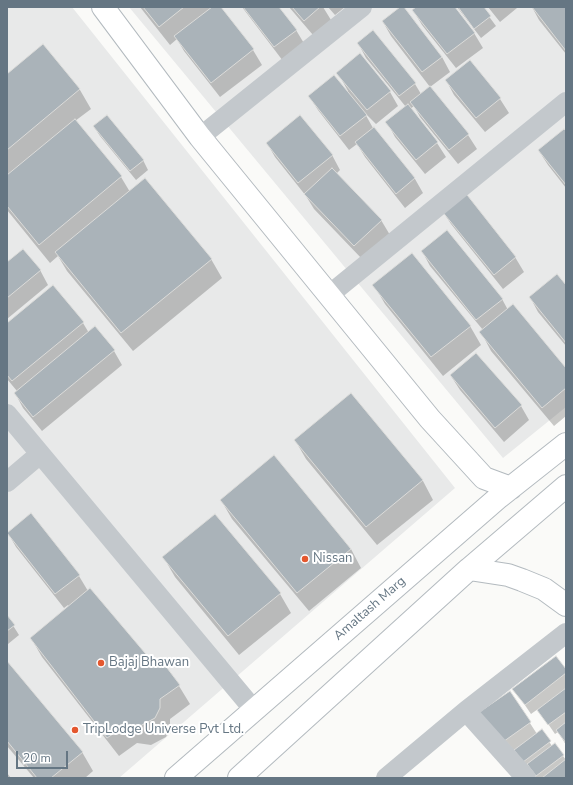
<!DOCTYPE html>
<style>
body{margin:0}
#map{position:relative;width:573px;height:785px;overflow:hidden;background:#fafaf8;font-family:"Nunito Sans",sans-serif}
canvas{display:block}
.frame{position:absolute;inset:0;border:8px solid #657683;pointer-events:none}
.scale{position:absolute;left:16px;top:751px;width:52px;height:18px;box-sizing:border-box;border:2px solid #657683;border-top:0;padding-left:5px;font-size:12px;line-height:14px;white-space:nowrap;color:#657683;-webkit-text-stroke:3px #fff;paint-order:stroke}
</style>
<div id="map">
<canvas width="573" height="785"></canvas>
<div class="frame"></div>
<div class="scale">20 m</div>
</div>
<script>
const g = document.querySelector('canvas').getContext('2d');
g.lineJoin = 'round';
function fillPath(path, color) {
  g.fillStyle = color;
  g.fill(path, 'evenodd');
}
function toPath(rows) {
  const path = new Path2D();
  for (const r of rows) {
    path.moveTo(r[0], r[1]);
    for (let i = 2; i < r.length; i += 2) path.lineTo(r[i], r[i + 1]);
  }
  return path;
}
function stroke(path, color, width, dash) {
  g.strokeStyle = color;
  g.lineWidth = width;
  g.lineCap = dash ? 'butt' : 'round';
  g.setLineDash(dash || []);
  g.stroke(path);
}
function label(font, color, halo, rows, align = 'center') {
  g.font = font + ' "Nunito Sans",sans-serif';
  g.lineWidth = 4;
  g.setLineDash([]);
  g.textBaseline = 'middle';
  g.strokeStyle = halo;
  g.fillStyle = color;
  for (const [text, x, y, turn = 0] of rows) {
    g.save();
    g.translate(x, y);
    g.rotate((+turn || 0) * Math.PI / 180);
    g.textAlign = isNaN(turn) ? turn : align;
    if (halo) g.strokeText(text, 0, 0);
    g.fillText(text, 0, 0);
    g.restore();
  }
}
const built = toPath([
 [7,7,72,7,455,488,119,778,7,778],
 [129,7,566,7,566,407,503,458]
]);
const shadow = toPath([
 [140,7,219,7,253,50,262,65,220,97,184,51,177,39,170,45],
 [242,7,278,7,296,30,305,45,283,61],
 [289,7,323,7,331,20,313,35],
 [328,7,345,7,335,15],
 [402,7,442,57,450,72,430,87,391,36,383,22],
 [418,7,453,7,474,33,483,48,456,68,422,25,413,10],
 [457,7,482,7,496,26,481,38],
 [488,7,516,7,517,8,500,22],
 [532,7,566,7,566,54,539,20],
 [358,43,415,84,421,94,430,87,468,135,477,149,458,164,420,117,414,106,410,109,437,143,446,157,425,174,395,137,387,122,406,107,366,58],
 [43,46,80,90,91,109,75,121,121,177,130,192,211,259,222,278,133,351,67,271,58,256,50,263,7,210,7,75],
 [338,73,390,92,398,106,376,124,364,112,373,128,415,179,423,193,405,208,365,157,357,144,349,150,318,110,309,96,348,91],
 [446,80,500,99,509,113,485,132,454,95],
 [94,127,143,160,148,170,136,180,100,136],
 [566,133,566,188,548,165,539,151],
 [267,143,332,155,340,170,336,174,381,220,390,235,363,260,314,209,306,196,275,157],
 [442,210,515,257,524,272,503,289,451,224],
 [422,251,502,299,508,310,566,369,566,416,554,426,491,351,481,332,483,330,430,266],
 [7,263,40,270,48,285,7,319],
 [374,285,470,326,481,345,443,376,385,304],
 [53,286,83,323,89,333,114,351,122,365,42,431,23,408,15,393,17,391,7,379,7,324],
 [566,287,566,346,538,312,530,297],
 [451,376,521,406,529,420,504,442,460,390],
 [351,395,423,481,433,500,377,545,306,459,295,440],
 [221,500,351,549,361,568,309,611,232,519],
 [31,514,79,576,88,591,156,668,161,662,179,686,190,704,170,719,170,728,166,737,151,745,137,743,119,756,42,657,31,638,69,607,68,605,64,608,16,547,8,533],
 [164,558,280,594,291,613,239,655,175,577],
 [7,616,19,635,8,644,7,642],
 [7,662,82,752,93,771,85,778,34,778,7,746],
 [566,671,566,745,558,732,555,734,538,709,531,714,514,689],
 [510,692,537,734,542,731,552,746,554,744,566,760,566,778,537,778,488,728],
 [7,773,11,778,7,778]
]);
const building = toPath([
 [143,7,184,7,159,27,143,7],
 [212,7,221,7,254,49,211,83,174,36,212,7],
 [243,7,279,7,297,30,274,47,243,7],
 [292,7,320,7,304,21,292,7],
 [400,7,404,7,442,57,422,72,382,21,400,7],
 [416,7,455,7,475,33,447,54,412,10,416,7],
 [458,7,484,7,491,16,474,29,458,7],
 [532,7,566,7,566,51,532,7],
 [373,30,416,83,399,96,357,43,373,30],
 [43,44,80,89,7,150,7,74,43,44],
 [360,53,391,91,367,110,336,73,360,53],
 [470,60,501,98,476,118,445,80,470,60],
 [334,75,367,115,340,136,308,96,334,75],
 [430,86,469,134,449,150,410,102,430,86],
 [408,104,438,142,416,160,385,122,408,104],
 [107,115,144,160,130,171,93,126,107,115],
 [300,115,333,155,298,183,266,143,300,115],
 [75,119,122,176,39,245,7,206,7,175,75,119],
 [374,127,415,178,396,194,355,142,374,127],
 [564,129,566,131,566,185,538,150,564,129],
 [332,168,382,220,354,246,304,194,332,168],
 [145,178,212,259,121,333,55,252,145,178],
 [464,191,516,257,494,275,441,210,464,191],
 [447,230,503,299,476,320,421,251,447,230],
 [23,249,41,270,7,298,7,262,23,249],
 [412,253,471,326,431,357,372,285,412,253],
 [557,274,566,285,566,343,529,297,557,274],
 [53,285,84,322,12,381,7,375,7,323,53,285],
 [513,304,566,368,566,388,542,408,479,332,513,304],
 [95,326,115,350,33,417,14,393,95,326],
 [476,353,522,405,495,428,450,375,476,353],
 [351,393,423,480,366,527,294,440,351,393],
 [274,455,351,549,297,593,220,500,274,455],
 [31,513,80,575,55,594,7,533,31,513],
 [215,514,281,593,228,636,162,557,215,514],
 [90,588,156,666,161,660,180,685,160,699,160,708,155,718,140,726,126,725,107,738,30,638,90,588],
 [7,615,15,625,7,631,7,615],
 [556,656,566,669,566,673,525,705,512,689,556,656],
 [7,661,83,752,51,778,37,778,7,741,7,661],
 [566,688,566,712,548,725,537,710,566,688],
 [510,691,531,722,500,744,478,713,510,691],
 [566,722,566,743,556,730,566,722],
 [542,729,551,741,523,762,514,750,542,729],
 [555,743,564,755,536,776,527,764,555,743],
 [566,759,566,778,542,778,566,759]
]);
const street = toPath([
 [200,137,362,7],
 [329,295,566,102],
 [7,414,254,710],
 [7,482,40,454],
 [466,711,526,778],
 [386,778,466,711,566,633]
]);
const secondary = toPath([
 [103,7,200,137,430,419,484,478,511,488],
 [469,569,508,575,522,580,544,589,566,605],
 [176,778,499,497,566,444],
 [239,778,469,569,566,486]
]);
const markers = [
 [305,559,4,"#e4572e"],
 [101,663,4,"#e4572e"],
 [75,730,4,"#e4572e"]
];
const poiNames = [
 ["Nissan",313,559],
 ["Bajaj Bhawan",109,663],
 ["TripLodge Universe Pvt Ltd.",83,730]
];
const streetNames = [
 ["Amaltash Marg",370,609,-41]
];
fillPath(built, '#e8e9e9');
fillPath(shadow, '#0003');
fillPath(building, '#aab3b9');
stroke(building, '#dcdcda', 1);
stroke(secondary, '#b3babf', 24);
stroke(street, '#c3c8cc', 20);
stroke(secondary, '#fff', 22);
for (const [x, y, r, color] of markers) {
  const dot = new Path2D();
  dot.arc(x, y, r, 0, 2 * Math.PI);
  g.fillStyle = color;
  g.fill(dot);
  stroke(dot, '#fff', 1.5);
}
label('13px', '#657683', '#fff', poiNames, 'left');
label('13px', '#657683', '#fff', streetNames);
</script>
